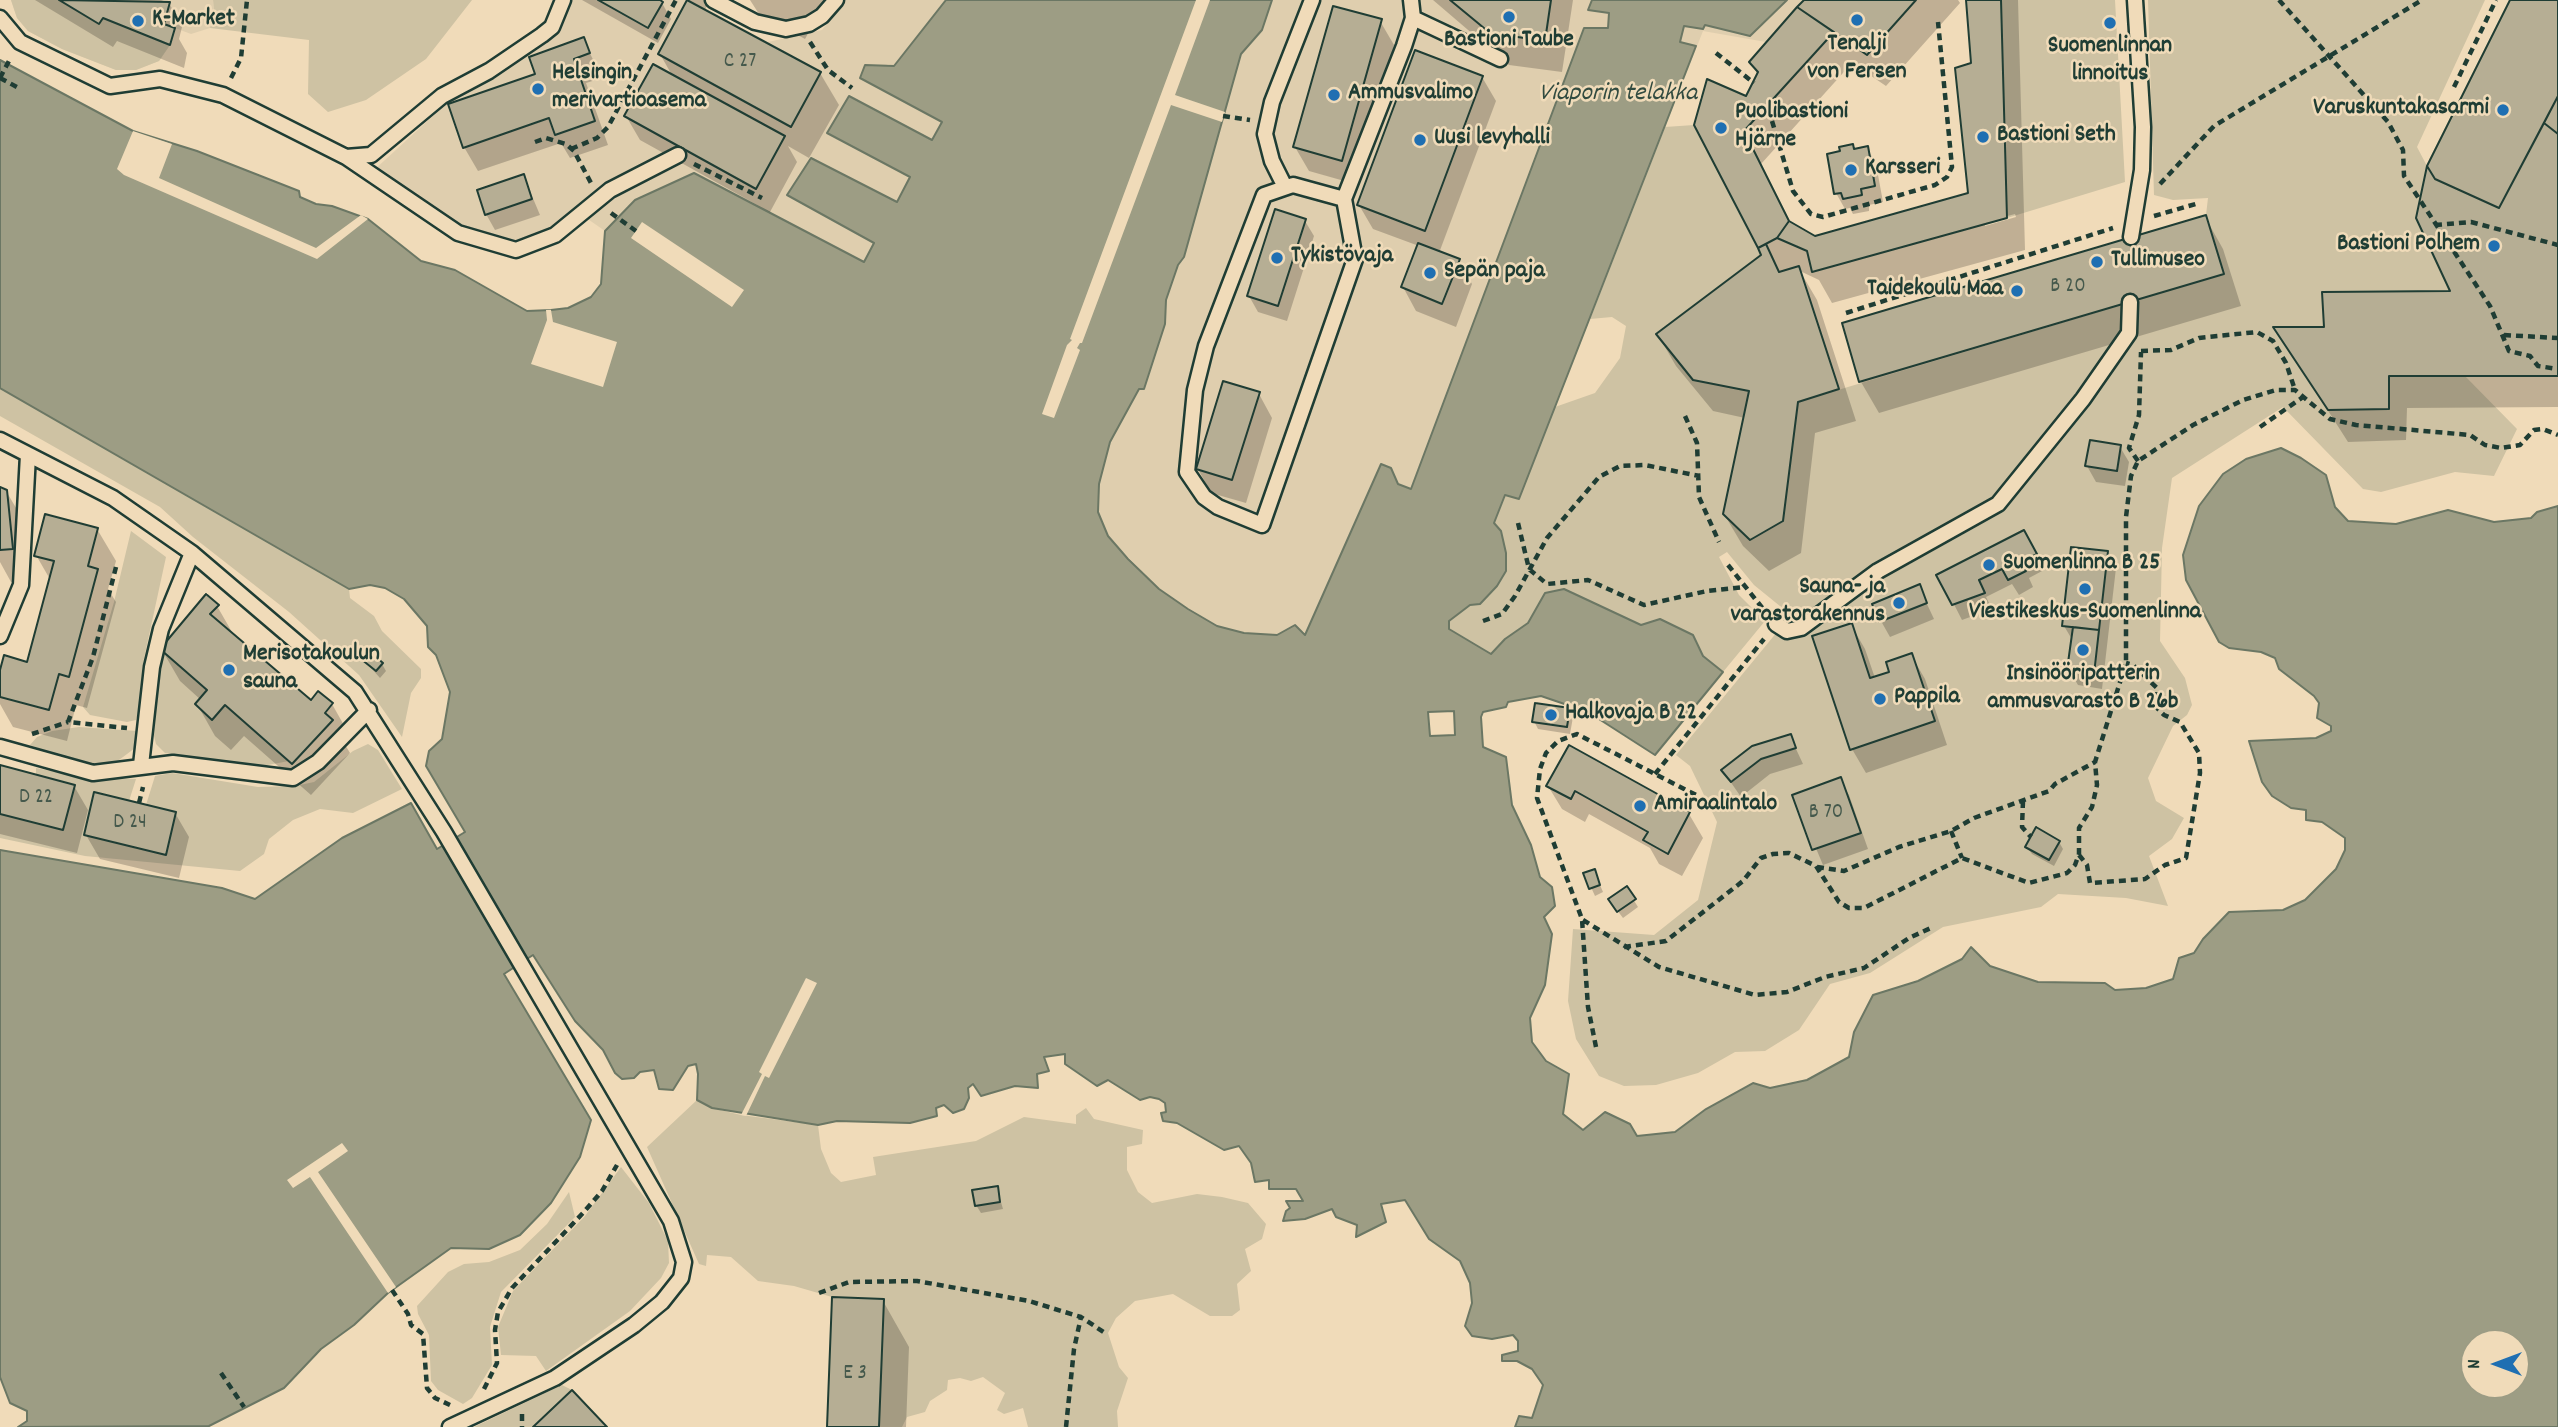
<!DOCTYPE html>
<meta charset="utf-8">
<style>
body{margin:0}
#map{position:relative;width:2558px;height:1427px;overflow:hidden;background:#f0dbb9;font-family:Dekko,sans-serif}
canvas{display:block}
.north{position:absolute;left:2460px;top:1329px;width:70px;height:70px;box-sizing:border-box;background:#f0dbb9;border:2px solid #9c9c84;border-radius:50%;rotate:270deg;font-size:19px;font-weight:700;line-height:28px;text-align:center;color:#1f3d34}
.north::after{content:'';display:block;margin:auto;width:24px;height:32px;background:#1f6fb2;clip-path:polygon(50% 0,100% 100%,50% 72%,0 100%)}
</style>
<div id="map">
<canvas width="2558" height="1427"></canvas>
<div class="north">N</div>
</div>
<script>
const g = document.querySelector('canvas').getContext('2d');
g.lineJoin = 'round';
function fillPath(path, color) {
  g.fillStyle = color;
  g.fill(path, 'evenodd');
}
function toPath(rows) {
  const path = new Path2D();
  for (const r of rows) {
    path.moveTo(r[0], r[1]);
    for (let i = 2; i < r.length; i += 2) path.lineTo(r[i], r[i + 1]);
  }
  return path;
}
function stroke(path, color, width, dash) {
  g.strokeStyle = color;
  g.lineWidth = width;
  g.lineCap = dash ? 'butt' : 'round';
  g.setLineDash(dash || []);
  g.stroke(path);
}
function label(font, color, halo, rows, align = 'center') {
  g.font = font + ' Dekko,sans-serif';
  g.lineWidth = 5;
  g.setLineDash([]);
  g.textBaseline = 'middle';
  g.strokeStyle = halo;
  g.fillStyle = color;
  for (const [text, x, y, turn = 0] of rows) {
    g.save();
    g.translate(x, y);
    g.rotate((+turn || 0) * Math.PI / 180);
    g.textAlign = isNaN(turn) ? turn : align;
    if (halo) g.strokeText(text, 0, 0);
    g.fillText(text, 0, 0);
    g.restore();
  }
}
const built = toPath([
 [11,0,213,0,214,11,210,28,191,34,175,28,170,45,159,61,136,70,116,70,62,49,28,31,17,18],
 [569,0,690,0,768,42,822,30,846,0,946,0,894,66,887,64,942,122,932,141,850,96,827,133,910,178,896,203,812,158,787,194,874,243,864,262,694,173,635,200,605,231,582,215,532,246,458,233,373,171,446,104,535,51,560,28],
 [1272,0,1804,0,1766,42,1703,31,1519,499,1494,523,1398,484,1391,469,1381,464,1308,635,1295,625,1277,635,1244,633,1217,626,1159,589,1108,536,1098,512,1099,484,1110,442,1139,389,1144,389,1165,324,1166,300,1178,265,1184,257,1241,53,1262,30]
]);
const green = toPath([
 [11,0,59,0,99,24,103,18,170,45,159,61,136,70,116,70,62,49,28,31,17,18],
 [213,0,472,0,426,59,366,100,328,112,308,94,309,40,210,28,214,11],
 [2001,0,2115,0,2125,182,2007,218],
 [2148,0,2485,0,2417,147,2427,166,2499,208,2558,96,2558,376,2465,376,2517,429,2494,476,2455,472,2381,492,2363,489,2283,407,2172,478,2162,548,2160,641,2185,678,2192,705,2187,715,2173,726,2148,778,2156,801,2184,818,2172,839,2149,856,2168,906,2126,898,2058,894,2041,907,1943,927,1870,973,1830,984,1799,1030,1765,1051,1735,1052,1698,1073,1656,1085,1624,1086,1599,1076,1576,1039,1568,1001,1573,929,1654,935,1698,900,1717,822,1690,766,1676,755,1791,615,1754,585,1727,552,1719,557,1739,595,1765,621,1723,672,1703,656,1693,635,1641,625,1564,590,1545,594,1528,623,1505,639,1491,654,1449,629,1449,621,1454,617,1506,495,1519,499,1555,407,1595,393,1620,358,1626,326,1612,317,1590,319,1665,127,1694,125,1761,255,1656,334,1693,380,1749,391,1723,514,1750,540,1783,521,1798,402,2224,274,2206,215,2208,198,2173,200,2154,195],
 [0,388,349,589,350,598,374,616,382,631,421,669,421,678,411,693,402,737,359,675,289,612,193,537,160,507,0,416],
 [131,531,166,557,143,663,139,711,136,720,127,722,90,715,83,707,114,602],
 [160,649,207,690,195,704,212,719,225,705,289,761,252,768,165,753,156,744,151,724],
 [79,727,137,731,135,748,115,763,103,766,83,764,30,745,37,737,52,731],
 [368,744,378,750,402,789,353,813,320,809,293,820,269,839,264,854,240,871,85,856,0,838,0,814,63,830,75,785,36,775,36,768,81,777,136,779,129,801,94,792,84,835,165,855,146,805,155,776,172,773,258,787,295,786,314,782,353,751],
 [697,1100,712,1108,741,1115,818,1125,821,1149,831,1173,841,1182,876,1175,873,1157,976,1141,1024,1117,1076,1124,1076,1115,1086,1108,1094,1119,1143,1130,1142,1144,1127,1147,1127,1170,1138,1192,1152,1203,1197,1194,1222,1197,1248,1203,1266,1224,1262,1239,1245,1249,1251,1271,1237,1284,1240,1310,1232,1316,1210,1316,1173,1294,1135,1301,1116,1318,1108,1333,1119,1367,1128,1378,1117,1411,1118,1427,1028,1427,1023,1408,1004,1414,997,1410,1005,1393,983,1377,971,1381,960,1378,948,1380,947,1390,930,1401,925,1412,907,1417,902,1427,879,1427,832,1297,794,1286,758,1281,731,1257,707,1255,706,1266,699,1264,647,1147],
 [621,1167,649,1203,668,1241,669,1263,661,1278,630,1311,546,1371,536,1356,501,1355,498,1327,513,1291,585,1216],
 [569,1192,575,1217,501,1292,490,1327,492,1365,472,1398,463,1404,438,1390,431,1381,429,1335,418,1314,417,1306,448,1272,464,1264,489,1262,520,1250,547,1224],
 [562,1385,572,1390,533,1427,474,1427]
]);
const water = toPath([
 [946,0,1272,0,1262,30,1241,54,1184,257,1178,265,1166,300,1165,324,1144,389,1139,389,1110,442,1099,484,1098,512,1108,536,1128,559,1159,589,1188,609,1217,626,1244,633,1277,635,1295,625,1305,635,1381,464,1391,468,1398,484,1411,489,1584,28,1608,28,1609,13,1588,10,1592,0,1787,0,1750,36,1705,25,1703,29,1684,26,1680,42,1696,46,1519,499,1505,495,1494,523,1501,531,1506,553,1506,571,1497,586,1480,604,1470,605,1449,621,1449,629,1491,654,1505,639,1528,623,1545,593,1564,589,1641,625,1660,619,1693,635,1703,656,1723,672,1655,755,1588,712,1541,696,1508,702,1506,707,1483,712,1481,717,1483,747,1506,757,1512,805,1531,845,1540,877,1552,887,1555,906,1544,917,1552,934,1545,985,1530,1018,1532,1042,1546,1061,1569,1074,1563,1114,1583,1130,1605,1112,1630,1124,1637,1136,1675,1132,1706,1109,1753,1083,1770,1088,1807,1080,1849,1057,1854,1032,1873,995,1918,981,1962,959,1971,947,1990,966,2038,982,2105,983,2115,990,2146,988,2173,979,2179,958,2194,953,2203,939,2229,912,2283,910,2305,900,2336,869,2345,850,2345,838,2322,822,2306,820,2306,810,2291,808,2272,796,2262,782,2249,741,2316,738,2331,731,2331,726,2317,718,2319,703,2314,696,2279,669,2275,658,2261,652,2229,648,2219,642,2186,580,2183,555,2199,506,2223,474,2246,459,2281,448,2301,458,2326,475,2335,507,2348,521,2396,524,2448,510,2494,522,2531,518,2537,512,2558,506,2558,1427,1515,1427,1519,1416,1532,1418,1543,1385,1532,1369,1517,1361,1502,1361,1502,1355,1518,1351,1518,1341,1513,1335,1492,1339,1472,1336,1465,1326,1472,1303,1470,1283,1460,1261,1429,1239,1405,1200,1381,1204,1386,1222,1356,1237,1357,1225,1336,1217,1332,1209,1305,1219,1283,1221,1286,1211,1290,1208,1286,1201,1303,1201,1296,1189,1269,1189,1269,1180,1255,1182,1251,1163,1239,1146,1224,1150,1177,1123,1163,1121,1161,1113,1166,1112,1165,1103,1159,1099,1150,1097,1140,1100,1108,1080,1097,1086,1065,1064,1065,1054,1044,1057,1049,1071,1037,1074,1038,1088,1015,1086,981,1096,973,1084,968,1088,969,1098,964,1109,953,1113,944,1105,936,1108,937,1116,910,1123,837,1121,818,1125,712,1108,697,1100,698,1074,696,1064,688,1066,673,1090,659,1089,654,1070,640,1072,634,1078,622,1079,615,1073,603,1050,575,1021,533,955,504,974,591,1120,580,1157,551,1203,520,1235,489,1249,451,1248,388,1293,354,1325,321,1349,284,1388,209,1426,18,1427,27,1421,27,1411,10,1403,0,1377,0,850,222,888,255,899,342,838,411,803,437,849,465,832,426,766,429,751,442,739,450,692,436,655,428,647,427,626,404,599,385,588,370,585,349,589,0,388,0,60,133,131,197,151,299,191,300,197,316,204,332,206,368,219,421,261,455,270,527,311,551,310,568,308,591,297,601,284,605,231,635,200,694,173,864,262,874,243,787,195,811,158,897,202,910,177,827,133,849,96,932,140,942,122,860,78,865,65,894,66,946,0],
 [1454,711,1455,735,1430,736,1428,712,1454,711],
 [2474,1343,2516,1343,2516,1385,2474,1385,2474,1343]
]);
const pier = toPath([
 [1196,0,1210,0,1175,95,1225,112,1222,122,1171,105,1082,343,1080,343,1077,348,1080,350,1054,418,1042,414,1067,345,1072,340,1070,339],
 [133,131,172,144,159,178,316,248,361,215,368,219,317,259,124,175,117,169],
 [642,222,744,290,732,307,631,238],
 [546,310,551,310,553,322,617,342,603,387,531,364,547,320],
 [806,978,817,983,769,1078,765,1076,746,1116,741,1115,762,1074,759,1072],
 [342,1143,348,1151,318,1172,396,1287,388,1293,310,1177,293,1188,287,1180]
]);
const shadow = toPath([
 [35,0,161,0,169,3,182,27,179,39,187,53,184,68,117,41,113,47],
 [582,0,656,0,662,3,671,19,658,43],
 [689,0,710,0,705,10,820,73,839,105,809,158,788,146,797,162,770,212,640,140,626,116,673,77,660,54],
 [750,0,827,0,805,39,759,14],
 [1433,0,1573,0,1562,72,1509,65],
 [1807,0,1958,0,1960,3,1886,86,1852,63,1761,164,1791,224,1814,238,1970,194,1973,65,1967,0,2018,0,2025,250,1832,303,1819,280,1800,271,1817,300,1856,421,1815,433,1801,553,1769,571,1743,546,1724,514,1745,418,1713,411,1676,366,1658,335,1763,256,1696,125,1747,98,1758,75,1751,62],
 [2015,214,2016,217,1985,226,1985,222],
 [2512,0,2558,0,2558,407,2407,408,2406,440,2348,442,2276,329,2326,329,2453,293],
 [1380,21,1394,45,1355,184,1309,171,1295,147],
 [583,39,602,78,586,83,608,145,570,158,561,143,478,171,464,147,537,76],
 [1482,77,1496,101,1439,253,1458,260,1472,284,1456,327,1416,311,1403,287,1419,246,1373,229,1359,205],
 [1852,146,1855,150,1867,148,1876,164,1883,202,1869,205,1869,211,1853,214,1850,208,1845,209,1836,193],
 [524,177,540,215,495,230,486,214],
 [2205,217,2223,249,2241,306,1879,413,1861,382,1844,324],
 [1305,221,1314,236,1287,321,1258,312,1249,296],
 [1259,394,1272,418,1246,503,1211,493,1198,469],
 [2120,447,2129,462,2125,486,2096,482,2087,466],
 [0,489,6,491,25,523,30,581,11,582,0,562],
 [97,529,116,561,108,589,116,602,87,708,76,705,67,741,13,727,0,704,0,677,28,664,51,581,36,555],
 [2031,546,2044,570,2029,578,2033,587,2019,595,2012,584,1986,597,1992,609,1962,620,1939,575],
 [2107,552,2116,568,2102,689,2078,685,2069,670,2073,641,2064,626],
 [1919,587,1934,619,1890,637,1881,621],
 [217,606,236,639,311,703,332,704,350,736,344,743,350,753,311,795,244,736,231,750,215,736,197,704,201,700,180,681,162,650],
 [1851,625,1865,649,1875,678,1891,673,1911,655,1925,679,1947,745,1866,773,1852,749],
 [364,660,382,664,386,671,380,678],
 [1569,710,1573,717,1570,734,1538,729,1534,721],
 [1790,736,1803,764,1770,774,1741,797,1723,771],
 [0,767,74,786,88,810,77,853,0,834],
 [1840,780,1849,795,1868,849,1823,865,1794,796],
 [1548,786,1689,814,1703,838,1682,876,1659,864,1650,848,1589,814,1585,822,1562,809],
 [175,813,189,837,179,878,100,859,86,835],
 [2059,842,2063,849,2054,866,2032,854,2027,847],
 [1594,871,1603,892,1595,896,1585,874],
 [1626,888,1638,907,1623,918,1614,906],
 [997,1188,1003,1209,981,1213,976,1205],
 [883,1301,909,1347,906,1427,829,1427]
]);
const building = toPath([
 [59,0,170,2,164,24,175,28,170,45,103,18,99,24,59,0],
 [598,0,660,0,663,2,648,28,598,0],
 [687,0,821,72,791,127,658,54,687,0],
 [1450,0,1551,0,1545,41,1490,33,1450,0],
 [1804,0,1916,0,1867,55,1797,7,1804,0],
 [1966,0,2001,0,2007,218,1812,272,1807,251,1777,238,1789,221,1815,236,1968,193,1955,68,1971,63,1966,0],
 [2510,0,2558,0,2558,96,2499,208,2435,179,2427,166,2510,0],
 [1333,6,1382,19,1342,161,1293,147,1333,6],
 [1797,7,1834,32,1744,131,1789,221,1777,238,1758,248,1694,125,1707,79,1746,96,1758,72,1749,62,1797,7],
 [584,37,590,53,574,59,595,121,555,135,549,118,463,148,448,104,535,74,529,57,584,37],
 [1415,50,1483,76,1425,231,1357,205,1415,50],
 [653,64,785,136,756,189,624,116,653,64],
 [2558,96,2558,134,2544,123,2558,96],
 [2544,123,2558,134,2558,376,2389,376,2389,409,2328,410,2273,327,2324,327,2322,292,2450,291,2416,218,2427,166,2435,179,2499,208,2544,123],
 [1853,144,1854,149,1868,146,1875,186,1861,189,1862,195,1843,199,1841,193,1834,194,1827,154,1840,151,1839,147,1853,144],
 [524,174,532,199,485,215,477,190,524,174],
 [1275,209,1306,219,1278,306,1247,296,1275,209],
 [2206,215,2224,274,1859,382,1842,323,2206,215],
 [1418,243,1460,259,1442,304,1401,287,1418,243],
 [1766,244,1779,272,1799,266,1839,389,1798,402,1783,521,1750,540,1723,514,1749,391,1693,380,1656,334,1761,255,1758,248,1766,244],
 [1223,381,1260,392,1232,480,1196,469,1223,381],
 [2090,440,2121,445,2117,471,2085,466,2090,440],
 [0,487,7,490,13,549,0,550,0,487],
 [45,514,98,528,88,566,98,569,69,677,59,674,49,710,0,697,0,670,4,655,27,662,54,561,34,556,45,514],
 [2024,530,2037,554,2021,562,2026,571,2008,580,2002,569,1979,580,1985,593,1952,605,1936,575,2024,530],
 [2071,547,2108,551,2099,630,2062,626,2071,547],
 [1920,584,1927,603,1879,622,1872,604,1920,584],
 [206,594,219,605,210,614,311,700,318,691,333,703,325,713,333,720,292,764,225,705,212,720,195,704,207,690,160,649,206,594],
 [1852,623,1870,678,1889,672,1886,662,1912,653,1935,721,1850,750,1812,636,1852,623],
 [2073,627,2099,630,2094,674,2067,670,2073,627],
 [369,651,383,663,376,671,361,659,369,651],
 [1535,703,1570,708,1567,727,1532,722,1535,703],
 [1791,734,1796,748,1761,759,1731,782,1721,770,1752,746,1791,734],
 [1569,745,1690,812,1668,854,1643,840,1648,832,1575,791,1571,799,1546,786,1569,745],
 [0,765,75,785,63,830,0,814,0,765],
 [1841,777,1861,833,1812,850,1792,795,1841,777],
 [94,792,176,812,166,855,84,835,94,792],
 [2036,827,2060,841,2049,860,2025,847,2036,827],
 [1595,869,1600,885,1589,889,1583,873,1595,869],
 [1627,886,1636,899,1617,912,1608,899,1627,886],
 [998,1186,1000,1202,975,1206,972,1190,998,1186],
 [832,1297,884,1299,879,1427,827,1427,832,1297],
 [572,1390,607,1427,533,1427,572,1390]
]);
const path = toPath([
 [2279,0,2388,122,2403,150,2404,176,2490,306,2509,351,2530,356,2538,366,2558,369],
 [810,42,828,70,852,88],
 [1716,53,1754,83],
 [0,78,11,57],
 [0,78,17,87],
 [231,78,241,58,247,0],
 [2454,87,2496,0],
 [1774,99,1783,110],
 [1223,116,1250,120],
 [1772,121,1793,191,1811,214,1823,217,1935,185,1947,177,1952,167,1938,22],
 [535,142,546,138,566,144,574,151,591,183],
 [571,149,597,138,608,127,676,0],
 [694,164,762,198],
 [2160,184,2214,126,2422,0],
 [611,213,636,231],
 [2154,216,2199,203],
 [2435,225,2471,222,2558,245],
 [1846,313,2113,228],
 [2504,335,2558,338],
 [2141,351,2171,350,2199,338,2257,332,2273,341,2286,363,2295,390],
 [1685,416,1697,443,1699,497,1719,542],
 [2260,427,2303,397],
 [2138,461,2129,448,2139,415,2141,352],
 [1518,523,1529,569,1547,584,1588,580,1644,605,1707,591,1744,587],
 [1728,565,1764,610],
 [116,567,93,657,68,722,127,728],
 [1483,621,1502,614,1515,596,1547,538,1599,477,1620,466,1645,465,1699,476],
 [32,734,68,722],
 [1655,774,1764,639],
 [2023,801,2022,827,2031,837],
 [139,803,143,787],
 [1951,831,1962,858],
 [2079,855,2087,865,2090,883,2145,879,2165,865,2186,858,2200,773,2199,753,2180,722,2164,715,2156,707,2157,688,2133,665,2126,663],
 [1817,867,1844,871,1899,847,1951,831,1974,818,2049,791,2055,784,2095,762],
 [1583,920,1659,967,1755,995,1787,992,1825,977,1864,968,1909,938,1931,928],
 [1624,947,1666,941,1743,881,1761,858,1773,854,1789,853,1816,866,1839,902,1849,908,1864,908,1962,858,2029,883,2067,873,2075,865,2079,854,2079,828,2092,807,2097,785,2095,762,2126,663,2126,517,2131,476,2138,461,2193,425,2243,400,2276,390,2295,390,2330,419,2356,425,2470,435,2485,445,2501,448,2520,445,2534,430,2543,429,2558,435],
 [1596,1047,1588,1007,1582,919,1537,798,1540,769,1546,753,1558,741,1577,734,1696,795],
 [392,1290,408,1314,411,1325,423,1334,427,1388,435,1398,450,1405],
 [819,1293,849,1282,917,1281,1029,1301,1081,1317,1105,1333],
 [221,1373,244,1407],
 [484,1389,497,1363,495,1330,498,1312,512,1288,583,1213,602,1191,617,1165],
 [522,1414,522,1427],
 [1066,1427,1074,1349,1081,1317]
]);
const service = toPath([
 [713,0,755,22,786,29,809,24,822,16,836,0],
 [0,18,20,42,110,86,160,79,223,95,346,157,371,155,442,96,489,71,542,35,552,27,563,0],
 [1413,18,1500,59],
 [346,157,458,233,516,250,555,235,610,190,678,155],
 [1284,185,1272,161,1265,134,1272,102,1312,0],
 [1344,199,1293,185,1264,195,1206,346,1195,390,1187,472,1204,497,1218,507,1262,525,1355,259,1344,199,1404,46,1413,18,1411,0],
 [2131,237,2142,170,2143,127,2135,0],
 [0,440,113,498,192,553,355,692,444,832,671,1221,684,1262,681,1278,662,1302,634,1325,555,1378,450,1427],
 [1776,624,1787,631,1801,628,1878,571,1998,504,2083,399,2129,333,2130,302],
 [0,636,21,585,28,455],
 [0,747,93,773,173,763,293,778,318,762,369,710],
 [141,765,152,667,161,629,192,553]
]);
const markers = [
 [1509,17,7,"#1f6fb2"],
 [1857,20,7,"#1f6fb2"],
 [138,21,7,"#1f6fb2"],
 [2110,23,7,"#1f6fb2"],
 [538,89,7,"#1f6fb2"],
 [1334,95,7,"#1f6fb2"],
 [2503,110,7,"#1f6fb2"],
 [1721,128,7,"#1f6fb2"],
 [1983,137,7,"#1f6fb2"],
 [1420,140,7,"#1f6fb2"],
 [1851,170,7,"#1f6fb2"],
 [2494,246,7,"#1f6fb2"],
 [1277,258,7,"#1f6fb2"],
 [2097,262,7,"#1f6fb2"],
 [1430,273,7,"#1f6fb2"],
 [2017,291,7,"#1f6fb2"],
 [1989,565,7,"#1f6fb2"],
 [2085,589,7,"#1f6fb2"],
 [1899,603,7,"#1f6fb2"],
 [2083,650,7,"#1f6fb2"],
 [229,670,7,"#1f6fb2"],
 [1880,699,7,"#1f6fb2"],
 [1551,715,7,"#1f6fb2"],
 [1640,806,7,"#1f6fb2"]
];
const numberNames = [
 ["C 27",740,63],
 ["B 20",2068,288],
 ["D 22",36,799],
 ["B 70",1826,814],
 ["D 24",130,824],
 ["E 3",855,1375]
];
const poiNames = [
 ["K-Market",152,21],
 ["Bastioni Taube",1509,42,"center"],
 ["Tenalji",1857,46,"center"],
 ["von Fersen",1857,74,"center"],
 ["Suomenlinnan",2110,48,"center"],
 ["linnoitus",2110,76,"center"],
 ["Helsingin",552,75],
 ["merivartioasema",552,103],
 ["Ammusvalimo",1348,95],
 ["Varuskuntakasarmi",2489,110,"right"],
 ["Puolibastioni",1735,114],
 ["Hjärne",1735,142],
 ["Bastioni Seth",1997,137],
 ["Uusi levyhalli",1434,140],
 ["Karsseri",1865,170],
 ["Bastioni Polhem",2480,246,"right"],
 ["Tykistövaja",1291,258],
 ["Tullimuseo",2111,262],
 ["Sepän paja",1444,273],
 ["Taidekoulu Maa",2003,291,"right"],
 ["Suomenlinna B 25",2003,565],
 ["Sauna- ja",1885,589,"right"],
 ["varastorakennus",1885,617,"right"],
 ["Viestikeskus-Suomenlinna",2085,614,"center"],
 ["Merisotakoulun",243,656],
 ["sauna",243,684],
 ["Insinööripatterin",2083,676,"center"],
 ["ammusvarasto B 26b",2083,704,"center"],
 ["Pappila",1894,699],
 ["Halkovaja B 22",1565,715],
 ["Amiraalintalo",1654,806]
];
const waterNames = [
 ["Viaporin telakka",1618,95]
];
fillPath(built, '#dfceae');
fillPath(green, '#cec2a3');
fillPath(water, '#9d9d84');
stroke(water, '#6b7764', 2);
fillPath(pier, '#f0dbb9');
fillPath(shadow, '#0003');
fillPath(building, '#b6ae94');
stroke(building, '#1f3d34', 2);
stroke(service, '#1f3d34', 19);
stroke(path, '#1f3d34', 4.5, [7, 5]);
stroke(service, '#f0dbb9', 14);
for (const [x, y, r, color] of markers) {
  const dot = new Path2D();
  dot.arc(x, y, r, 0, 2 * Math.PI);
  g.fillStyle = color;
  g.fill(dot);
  stroke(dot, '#f0dbb9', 2.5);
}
label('21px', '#45594c', null, numberNames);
label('bold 24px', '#1f3d34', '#f0dbb9', poiNames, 'left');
label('italic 26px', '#324b40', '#f0dbb9', waterNames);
</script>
